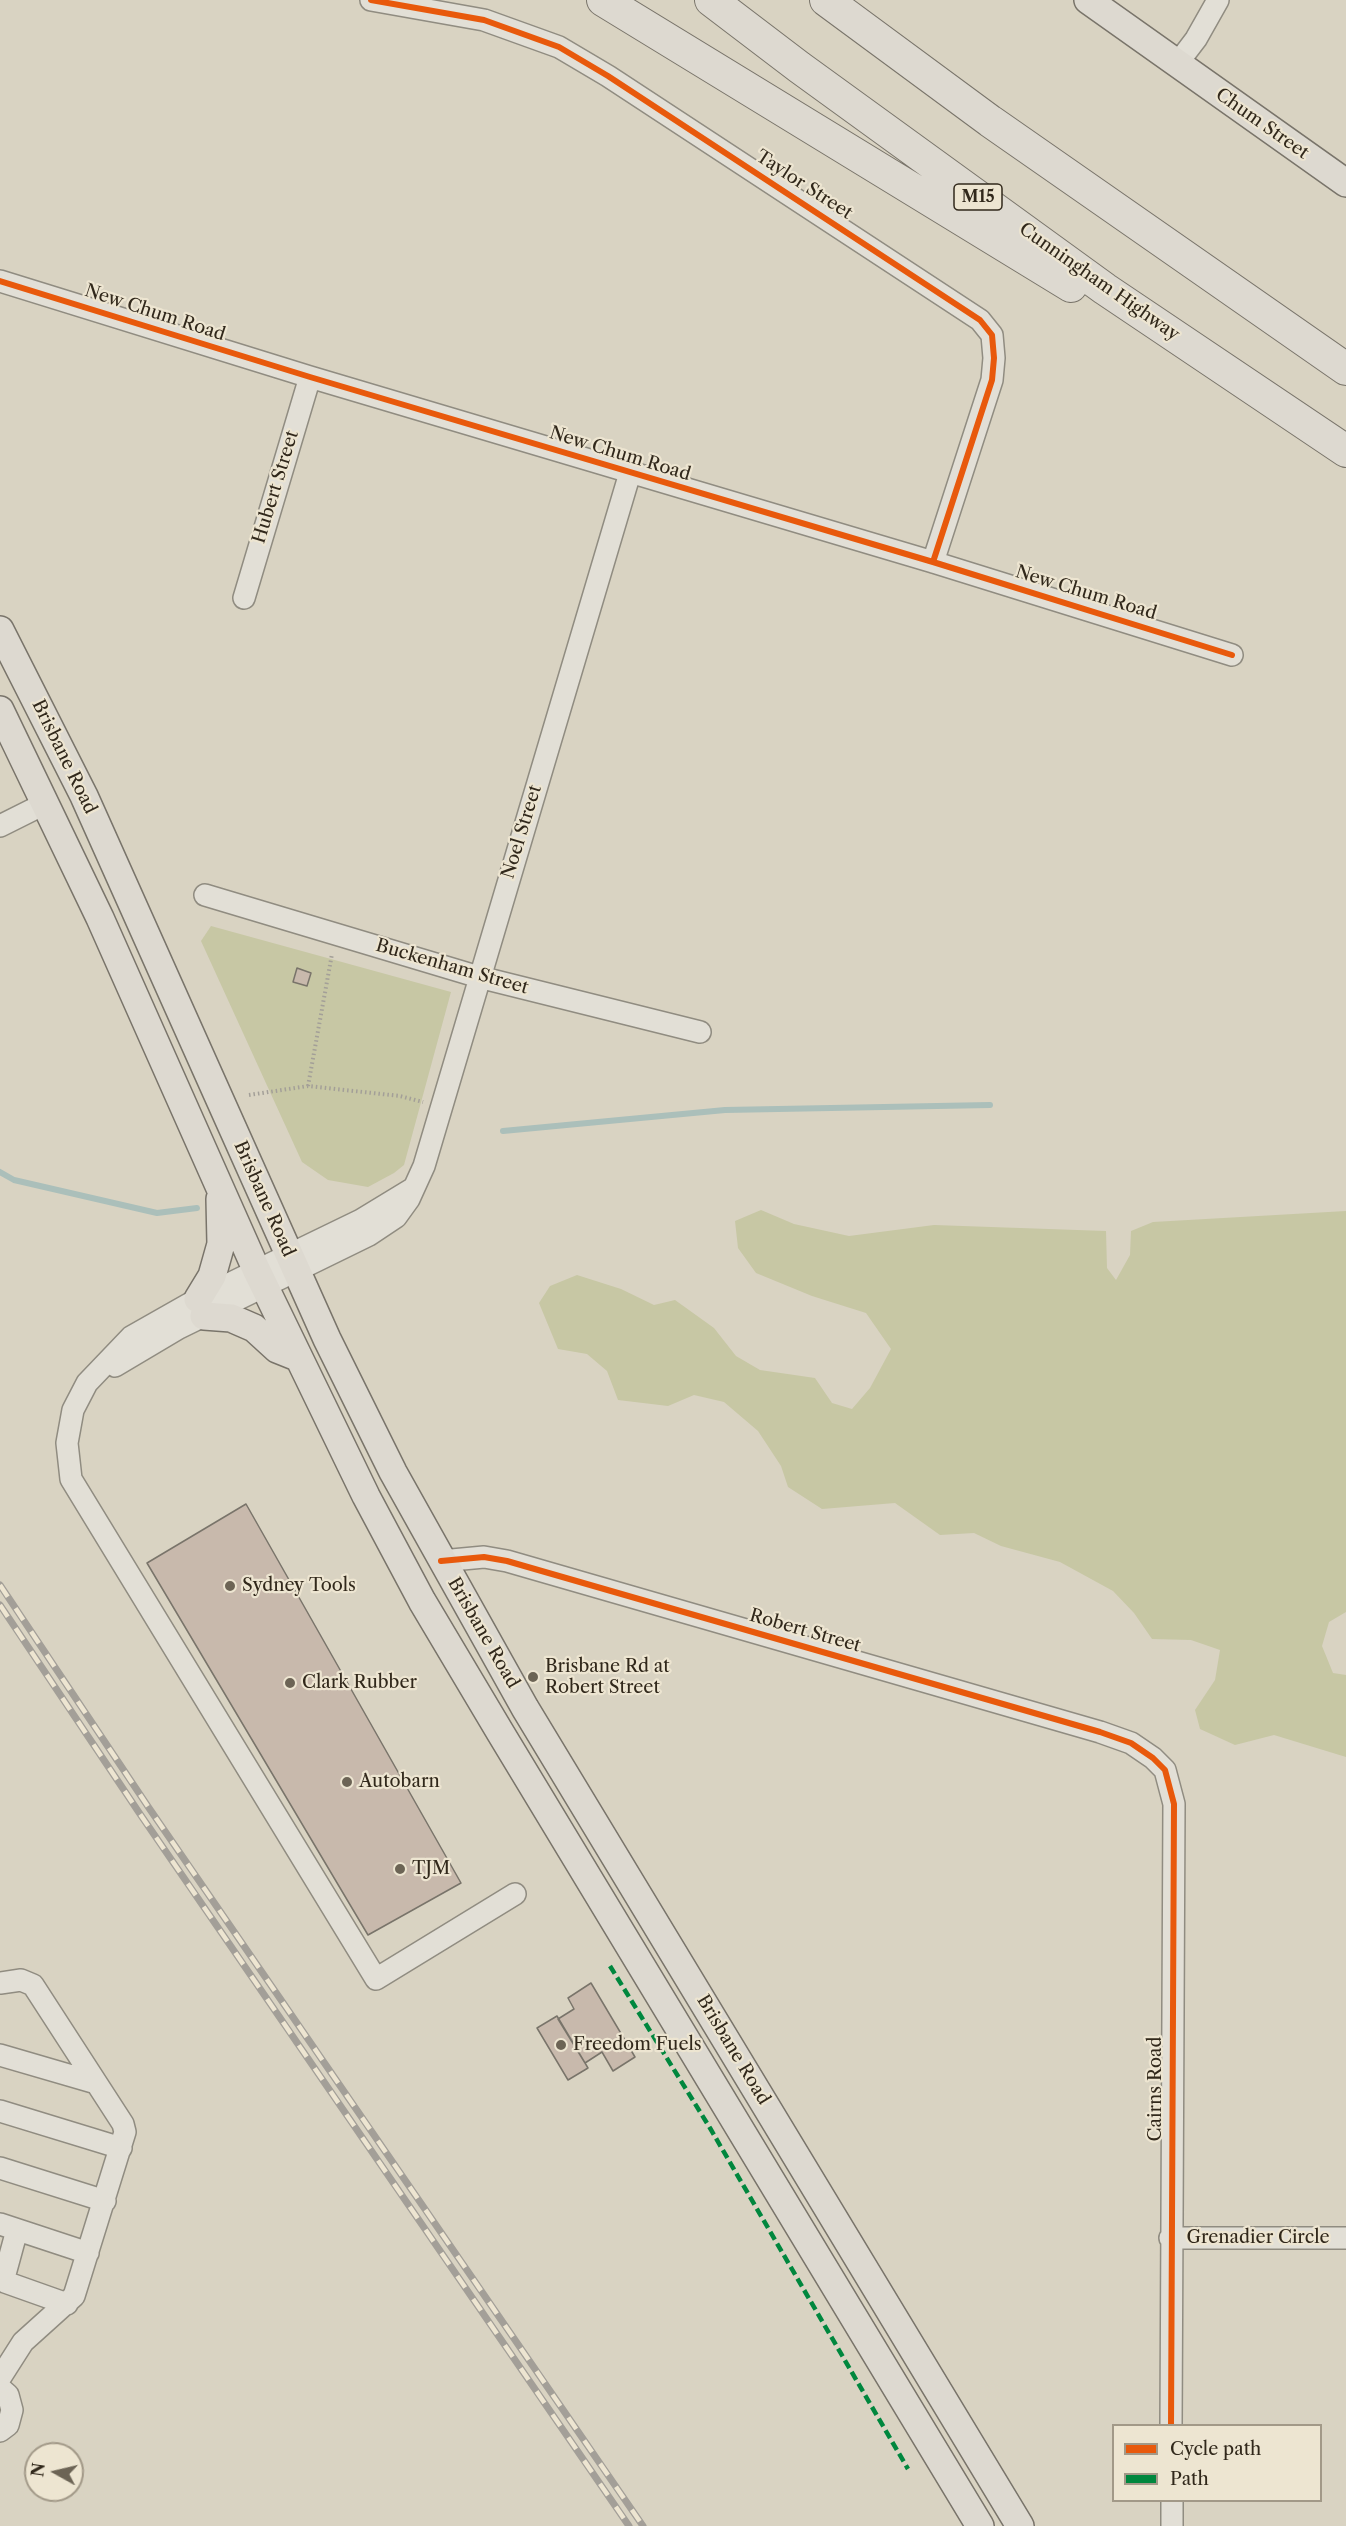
<!DOCTYPE html>
<style>
body{margin:0}
#map{position:relative;width:1346px;height:2526px;overflow:hidden;background:#d9d3c2;font-family:"Libre Caslon Text",serif}
canvas{display:block}
.legend{position:absolute;left:1112px;top:2424px;width:210px;height:78px;box-sizing:border-box;background:#ede5d1;border:2px solid #a29988;margin:0;padding:8px 10px;list-style:none;font-size:18px;color:#31281b}
.legend li{display:flex;align-items:center;gap:12px;height:30px}
.legend b{width:30px;border:2px solid #a29988}
.north{position:absolute;left:24px;top:2442px;width:60px;height:60px;box-sizing:border-box;background:#ede5d1;border:2px solid #a29988;border-radius:50%;rotate:278deg;font-size:16px;font-weight:700;line-height:24px;text-align:center;color:#31281b}
.north::after{content:'';display:block;margin:auto;width:21px;height:27px;background:#6c6455;clip-path:polygon(50% 0,100% 100%,50% 72%,0 100%)}
</style>
<div id="map">
<canvas width="1346" height="2526"></canvas>
<ul class="legend">
<li><b style="height:8px;background:#e8590c"></b>Cycle path</li>
<li><b style="height:8px;background:#00873e"></b>Path</li>
</ul>
<div class="north">N</div>
</div>
<script>
const g = document.querySelector('canvas').getContext('2d');
g.lineJoin = 'round';
function fillPath(path, color) {
  g.fillStyle = color;
  g.fill(path, 'evenodd');
}
function toPath(rows) {
  const path = new Path2D();
  for (const r of rows) {
    path.moveTo(r[0], r[1]);
    for (let i = 2; i < r.length; i += 2) path.lineTo(r[i], r[i + 1]);
  }
  return path;
}
function stroke(path, color, width, dash) {
  g.strokeStyle = color;
  g.lineWidth = width;
  g.lineCap = dash ? 'butt' : 'round';
  g.setLineDash(dash || []);
  g.stroke(path);
}
function label(font, color, halo, rows, align = 'center') {
  g.font = font + ' "Libre Caslon Text",serif';
  g.lineWidth = 4.5;
  g.setLineDash([]);
  g.textBaseline = 'middle';
  g.strokeStyle = halo;
  g.fillStyle = color;
  for (const [text, x, y, turn = 0] of rows) {
    g.save();
    g.translate(x, y);
    g.rotate((+turn || 0) * Math.PI / 180);
    g.textAlign = isNaN(turn) ? turn : align;
    if (halo) g.strokeText(text, 0, 0);
    g.fillText(text, 0, 0);
    g.restore();
  }
}
const green = toPath([
 [211,926,451,992,404,1165,394,1173,368,1187,328,1180,302,1162,201,941],
 [761,1210,794,1224,849,1236,934,1225,1106,1231,1107,1268,1116,1280,1130,1255,1131,1231,1153,1222,1346,1211,1346,1612,1329,1622,1322,1646,1333,1673,1346,1675,1346,1757,1274,1735,1235,1745,1200,1729,1195,1710,1215,1680,1220,1650,1191,1640,1152,1639,1134,1613,1113,1591,1060,1562,1001,1546,974,1533,940,1535,895,1503,822,1509,788,1487,781,1466,758,1431,724,1402,694,1395,668,1406,618,1400,607,1371,587,1354,558,1349,539,1303,550,1286,577,1275,621,1289,654,1305,675,1300,714,1328,736,1356,760,1370,815,1378,832,1403,852,1409,870,1388,891,1349,866,1313,812,1296,756,1273,738,1248,735,1221]
]);
const stream = toPath([
 [503,1131,725,1110,990,1105],
 [0,1172,14,1180,157,1213,197,1208]
]);
const building = toPath([
 [297,968,311,973,307,986,293,982,297,968],
 [246,1504,461,1883,368,1935,147,1563,246,1504],
 [591,1983,635,2057,613,2071,602,2052,585,2063,558,2019,574,2009,568,1998,591,1983],
 [557,2016,588,2068,568,2080,537,2028,557,2016]
]);
const path = toPath([
 [308,1086,332,954],
 [249,1095,308,1086,400,1096,423,1102]
]);
const minor = toPath([
 [371,0,484,20,559,47,608,76,980,320,992,335,994,358,992,380,933,562],
 [1177,64,1196,39,1218,0],
 [0,281,310,377,933,562,1232,655],
 [244,598,310,377],
 [0,826,46,803],
 [205,895,479,977,700,1032],
 [412,1189,361,1220,198,1299,131,1337,87,1383,73,1410,67,1443,71,1479,376,1979,515,1894],
 [115,1366,179,1328,369,1235,396,1217,409,1199,424,1166,630,473],
 [441,1561,484,1557,507,1561,1100,1732,1131,1743,1153,1758,1165,1770,1174,1804,1171,2426],
 [0,1983,21,1980,33,1985,123,2124,125,2132,74,2296,23,2342,0,2378],
 [0,2055,96,2083],
 [0,2111,121,2148],
 [0,2168,105,2201],
 [0,2224,88,2253],
 [17,2230,5,2274,5,2282,67,2304],
 [1170,2238,1346,2238],
 [0,2388,8,2395,12,2410,8,2425,0,2431],
 [1172,2500,1172,2526]
]);
const major = toPath([
 [1088,0,1346,183],
 [0,630,84,796,327,1339,393,1472,525,1708,1020,2526],
 [0,710,100,918,256,1269,366,1496,422,1601,500,1732,980,2526],
 [198,1299,212,1276,221,1244,220,1199],
 [204,1316,231,1318,254,1328,277,1349,297,1357]
]);
const highway = toPath([
 [603,0,1071,286],
 [711,0,799,67,1105,289,1346,451],
 [826,0,990,121,1346,369]
]);
const rail = toPath([
 [0,1585,149,1808,643,2526],
 [0,1605,140,1814,629,2526]
]);
const quiet = toPath([
 [610,1966,710,2128,908,2469]
]);
const cycleway = toPath([
 [371,0,484,20,559,47,608,76,980,320,992,335,994,358,992,380,933,562],
 [0,281,310,377,933,562,1232,655],
 [441,1561,484,1557,507,1561,1100,1732,1131,1743,1153,1758,1165,1770,1174,1804,1171,2426]
]);
const markers = [
 [230,1586,6,"#6c6455"],
 [533,1677,6,"#6c6455"],
 [290,1683,6,"#6c6455"],
 [347,1782,6,"#6c6455"],
 [400,1869,6,"#6c6455"],
 [561,2045,6,"#6c6455"]
];
const shields = [
 [978,197,48]
];
const shieldNames = [
 ["M15",978,197]
];
const streetNames = [
 ["Chum Street",1262,124,35],
 ["Taylor Street",804,185,33],
 ["Cunningham Highway",1099,282,35],
 ["New Chum Road",155,313,18],
 ["New Chum Road",620,454,17],
 ["Hubert Street",276,487,-73],
 ["New Chum Road",1086,593,17],
 ["Brisbane Road",64,757,64],
 ["Noel Street",522,832,-73],
 ["Buckenham Street",452,967,16],
 ["Brisbane Road",264,1199,66],
 ["Robert Street",805,1631,16],
 ["Brisbane Road",483,1633,60],
 ["Brisbane Road",733,2050,59],
 ["Cairns Road",1156,2089,-90],
 ["Grenadier Circle",1258,2238]
];
const poiNames = [
 ["Sydney Tools",242,1586],
 ["Brisbane Rd at",545,1667],
 ["Robert Street",545,1688],
 ["Clark Rubber",302,1683],
 ["Autobarn",359,1782],
 ["TJM",412,1869],
 ["Freedom Fuels",573,2045]
];
fillPath(green, '#c7c7a4');
stroke(stream, '#abbfba', 6);
fillPath(building, '#c8b9ac');
stroke(building, '#79746a', 1.5);
stroke(minor, '#908c81', 24);
stroke(major, '#79746a', 30);
stroke(highway, '#79746a', 34);
stroke(path, '#a39f98', 4, [1.5, 3]);
stroke(minor, '#e2dfd6', 21);
stroke(major, '#ddd9d0', 27);
stroke(highway, '#ddd9d0', 32);
stroke(rail, '#a39f98', 7);
stroke(rail, '#ede5d1', 4.5, [14]);
stroke(quiet, '#00873e', 4.5, [9, 4.5]);
stroke(cycleway, '#e8590c', 6);
for (const [x, y, r, color] of markers) {
  const dot = new Path2D();
  dot.arc(x, y, r, 0, 2 * Math.PI);
  g.fillStyle = color;
  g.fill(dot);
  stroke(dot, '#ede5d1', 2);
}
for (const [x, y, w] of shields) {
  const box = new Path2D();
  box.roundRect(x - w / 2, y - 13, w, 26, 4.5);
  g.fillStyle = '#ede5d1';
  g.fill(box);
  stroke(box, '#31281b', 1.5);
}
label('bold 16px', '#31281b', null, shieldNames);
label('18px', '#31281b', '#ede5d1', streetNames);
label('18px', '#31281b', '#ede5d1', poiNames, 'left');
</script>
